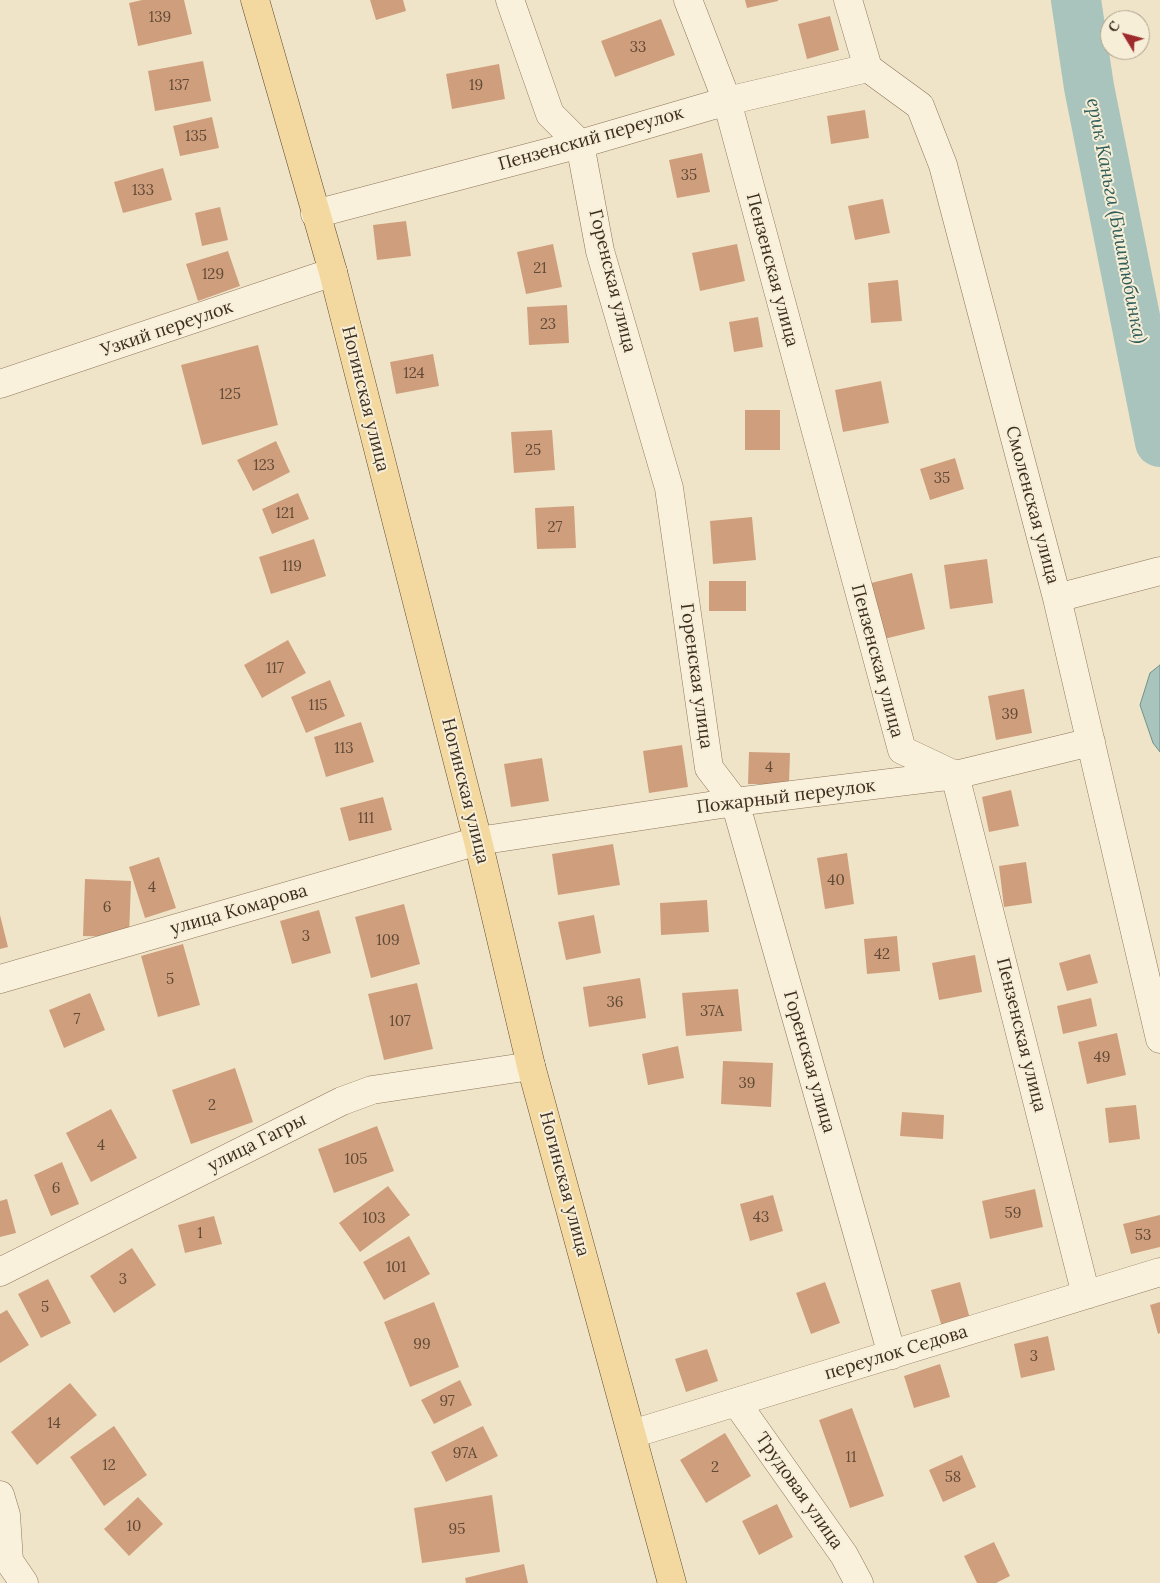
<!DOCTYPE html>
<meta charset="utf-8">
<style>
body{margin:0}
#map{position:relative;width:1160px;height:1583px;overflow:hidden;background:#f0e4c8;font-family:Lora,serif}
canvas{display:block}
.north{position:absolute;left:1100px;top:10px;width:50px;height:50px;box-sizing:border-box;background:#f7eed8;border:1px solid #ada18e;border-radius:50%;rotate:307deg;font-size:14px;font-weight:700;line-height:20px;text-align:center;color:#3d2e20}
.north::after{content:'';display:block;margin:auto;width:18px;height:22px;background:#9e2a2b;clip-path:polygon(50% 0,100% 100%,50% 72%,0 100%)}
</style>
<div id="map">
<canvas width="1160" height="1583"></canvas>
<div class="north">С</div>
</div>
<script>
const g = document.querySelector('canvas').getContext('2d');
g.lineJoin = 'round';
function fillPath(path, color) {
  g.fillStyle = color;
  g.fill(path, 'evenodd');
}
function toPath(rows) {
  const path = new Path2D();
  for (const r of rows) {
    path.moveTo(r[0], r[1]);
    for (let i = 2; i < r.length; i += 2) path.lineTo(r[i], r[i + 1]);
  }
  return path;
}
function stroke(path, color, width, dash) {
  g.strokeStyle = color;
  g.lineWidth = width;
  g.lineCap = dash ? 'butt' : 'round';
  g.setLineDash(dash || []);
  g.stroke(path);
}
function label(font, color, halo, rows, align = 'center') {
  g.font = font + ' Lora,serif';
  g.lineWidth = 4;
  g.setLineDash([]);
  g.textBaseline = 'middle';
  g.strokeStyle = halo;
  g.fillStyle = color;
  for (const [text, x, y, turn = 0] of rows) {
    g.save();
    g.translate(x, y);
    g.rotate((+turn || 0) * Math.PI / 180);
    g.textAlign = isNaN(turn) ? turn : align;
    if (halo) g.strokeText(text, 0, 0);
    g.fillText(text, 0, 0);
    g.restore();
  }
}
const water = toPath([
 [1160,665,1160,752,1153,743,1140,705,1150,673,1160,665]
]);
const river = toPath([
 [1076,0,1089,87,1160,442]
]);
const building = toPath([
 [142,0,184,0,192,34,138,46,129,3],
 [370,0,403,0,406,11,376,20],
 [745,0,778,0,778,1,747,8],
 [830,16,839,50,807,59,798,24],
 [661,19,675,55,615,77,601,41],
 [203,61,211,101,155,111,148,71],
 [499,64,505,99,452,109,446,74],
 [865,110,869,138,831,144,827,116],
 [212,117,219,148,180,156,173,126],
 [702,153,710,192,677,198,669,160],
 [163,168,172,200,123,213,114,182],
 [883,199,890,233,855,240,848,206],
 [220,207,228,240,202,246,195,213],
 [406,221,411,256,377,260,373,225],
 [553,244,562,287,526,294,517,252],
 [737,244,745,281,700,291,692,253],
 [228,251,240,286,198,301,186,264],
 [898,280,902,321,871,323,868,283],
 [567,305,569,343,529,345,527,307],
 [758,317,763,347,734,352,729,322],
 [258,345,278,425,202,445,181,365],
 [433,354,439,386,396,394,390,362],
 [881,381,889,423,843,432,835,390],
 [745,410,780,410,780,450,745,450],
 [552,430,555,470,514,473,511,432],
 [276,441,290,472,253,491,237,460],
 [955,458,964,489,930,500,920,469],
 [298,493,309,519,272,534,262,509],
 [574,506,576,548,537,549,535,508],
 [752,517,756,560,713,564,710,521],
 [314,539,326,576,271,594,259,557],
 [987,559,993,603,950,609,944,565],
 [912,573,925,629,884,639,871,583],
 [709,581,746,581,746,611,709,611],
 [288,640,306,673,262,698,244,665],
 [330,680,345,716,306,733,291,697],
 [1024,689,1032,733,996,740,988,696],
 [361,722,374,762,326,777,314,737],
 [682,745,688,787,649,793,643,751],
 [749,752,790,753,789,784,748,784],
 [542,758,549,801,511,807,504,764],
 [1011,790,1019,826,989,832,982,797],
 [383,797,392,830,349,841,340,808],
 [613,844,620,885,558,895,552,854],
 [847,853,854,904,825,909,817,858],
 [159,857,176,908,145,918,129,867],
 [1026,862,1032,903,1004,907,999,866],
 [85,879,131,881,129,937,83,936],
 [707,900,709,932,661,935,660,903],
 [404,904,420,964,371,978,355,917],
 [319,910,331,953,292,964,280,921],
 [0,915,8,947,0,949],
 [594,915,601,953,566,960,558,922],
 [897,936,900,971,867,974,864,939],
 [183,944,200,1005,158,1017,141,956],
 [1090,954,1098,983,1067,991,1059,963],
 [975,955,982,992,939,1000,932,963],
 [640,978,646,1018,589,1027,583,987],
 [417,983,433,1049,384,1060,368,994],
 [738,989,742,1031,686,1036,682,993],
 [90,993,105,1030,64,1048,49,1010],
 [1091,998,1097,1026,1063,1034,1057,1006],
 [1117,1033,1126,1075,1087,1084,1078,1042],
 [678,1046,684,1078,648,1085,642,1054],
 [723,1061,773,1063,771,1107,721,1104],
 [235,1068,253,1122,191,1144,172,1090],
 [1136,1105,1140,1139,1109,1143,1105,1108],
 [111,1109,137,1158,91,1182,66,1133],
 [902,1112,944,1115,943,1139,900,1136],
 [377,1126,394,1171,334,1193,318,1149],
 [62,1162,79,1204,51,1216,34,1175],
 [388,1186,410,1215,360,1252,339,1223],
 [1035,1189,1043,1227,990,1239,982,1201],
 [773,1195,783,1231,750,1241,740,1204],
 [7,1199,16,1233,0,1237,0,1201],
 [1160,1215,1160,1247,1131,1254,1123,1224],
 [214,1216,222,1244,185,1253,178,1225],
 [409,1236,430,1274,384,1300,363,1262],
 [132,1248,156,1285,114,1313,90,1276],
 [48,1279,71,1323,41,1338,18,1294],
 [825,1282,840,1323,811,1334,796,1293],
 [960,1282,970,1319,942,1327,931,1290],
 [434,1302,459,1367,410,1387,384,1322],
 [1160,1302,1160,1333,1158,1334,1150,1305],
 [7,1310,29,1345,0,1363,0,1314],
 [1048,1336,1055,1370,1021,1378,1014,1344],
 [707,1349,718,1381,686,1392,675,1359],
 [940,1364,950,1397,914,1408,904,1376],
 [460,1380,472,1405,434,1424,421,1400],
 [70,1383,97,1415,37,1465,11,1432],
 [852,1408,884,1496,850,1508,819,1420],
 [114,1426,147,1475,104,1506,70,1457],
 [483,1426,498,1456,446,1482,431,1452],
 [725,1433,751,1476,706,1503,680,1460],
 [962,1455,976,1487,943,1502,929,1470],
 [492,1495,500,1552,422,1563,414,1508],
 [138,1497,163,1524,129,1556,104,1529],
 [777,1504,793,1537,759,1555,742,1521],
 [994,1542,1010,1576,996,1583,977,1583,964,1556],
 [524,1564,528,1583,466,1583,465,1578]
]);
const minor = toPath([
 [510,0,550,114,580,144,600,251,669,488,709,768,735,802,892,1355],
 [688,0,727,101,902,750,955,775,1086,1295],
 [848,0,868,68,920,106,943,165,1057,598,1160,1039],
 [315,214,580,144,727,101,868,68],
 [0,384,333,272],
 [1057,598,1160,571],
 [0,979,478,841,735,802,955,775,1091,742],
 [0,1272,342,1101,372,1090,531,1066],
 [736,1402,844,1555,859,1583],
 [632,1434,1160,1272],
 [0,1495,6,1515,9,1561,24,1583]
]);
const major = toPath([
 [255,0,333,272,478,841,531,1066,672,1583]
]);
const numberNames = [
 ["139",160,18],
 ["33",638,48],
 ["137",179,86],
 ["19",476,86],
 ["135",196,137],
 ["35",689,176],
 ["133",143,191],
 ["21",540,269],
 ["129",213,275],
 ["23",548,325],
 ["124",414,374],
 ["125",230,395],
 ["25",533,451],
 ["123",264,466],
 ["35",942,479],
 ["121",285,514],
 ["27",555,528],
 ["119",292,567],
 ["117",275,669],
 ["115",318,706],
 ["39",1010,715],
 ["113",344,749],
 ["4",769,768],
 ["111",366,819],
 ["40",836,881],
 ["4",152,888],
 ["6",107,908],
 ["3",306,937],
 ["109",388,941],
 ["42",882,955],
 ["5",170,980],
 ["36",615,1003],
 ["37А",712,1012],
 ["7",77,1020],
 ["107",400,1022],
 ["49",1102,1058],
 ["39",747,1084],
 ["2",212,1106],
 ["4",101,1146],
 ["105",356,1160],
 ["6",56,1189],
 ["59",1013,1214],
 ["43",761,1218],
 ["103",374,1219],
 ["1",200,1234],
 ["53",1143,1236],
 ["101",396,1268],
 ["3",123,1280],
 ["5",45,1308],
 ["99",422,1345],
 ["3",1034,1357],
 ["97",447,1402],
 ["14",54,1424],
 ["97А",465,1454],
 ["11",851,1458],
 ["12",109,1466],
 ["2",715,1468],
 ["58",953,1478],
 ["10",134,1527],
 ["95",457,1530]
];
const streetNames = [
 ["Пензенский переулок",591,139,-16],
 ["Пензенская улица",772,270,75],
 ["Горенская улица",612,281,76],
 ["Узкий переулок",167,329,-19],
 ["Ногинская улица",365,399,76],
 ["Смоленская улица",1032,505,75],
 ["Пензенская улица",877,661,75],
 ["Горенская улица",696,676,82],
 ["Ногинская улица",465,791,76],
 ["Пожарный переулок",786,797,-7],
 ["улица Комарова",239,910,-16],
 ["Пензенская улица",1021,1035,76],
 ["Горенская улица",809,1062,74],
 ["улица Гагры",257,1143,-27],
 ["Ногинская улица",564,1184,75],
 ["переулок Седова",896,1353,-17],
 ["Трудовая улица",799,1491,55]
];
const waterNames = [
 ["ерик Каньга (Биштюбинка)",1116,221,79]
];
fillPath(water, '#a9c4bc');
stroke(water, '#6f938a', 1);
stroke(river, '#a9c4bc', 50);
fillPath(building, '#cf9f7d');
stroke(minor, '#8d765c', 29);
stroke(major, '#5b4430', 29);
stroke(minor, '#faf1dc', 28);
stroke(major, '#f3d9a0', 28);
label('15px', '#624a37', null, numberNames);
label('18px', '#3d2e20', '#f7eed8', streetNames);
label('italic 19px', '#2f5d5a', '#f7eed8', waterNames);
</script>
